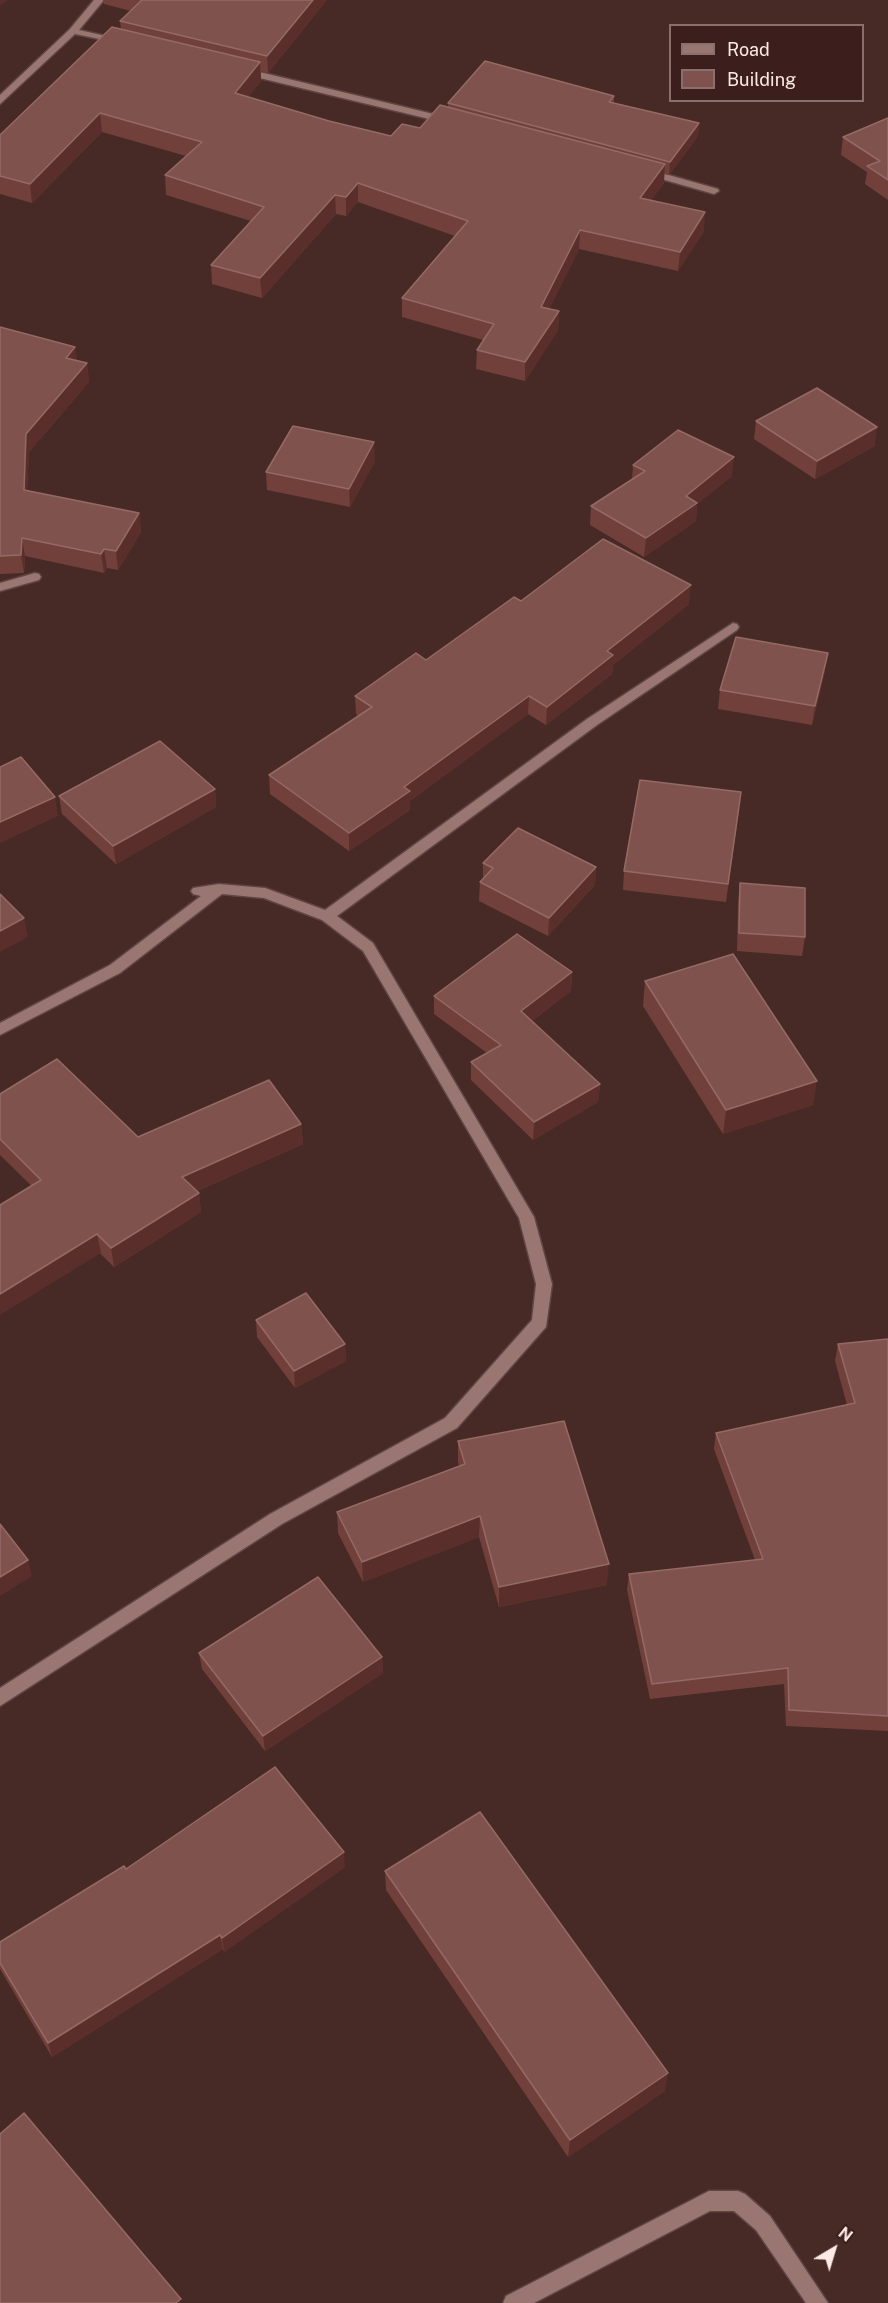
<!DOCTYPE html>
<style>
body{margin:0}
#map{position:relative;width:888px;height:2303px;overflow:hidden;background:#472926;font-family:"Public Sans",sans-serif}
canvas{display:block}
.legend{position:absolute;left:669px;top:24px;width:195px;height:78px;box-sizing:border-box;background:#3c1f1c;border:2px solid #89706d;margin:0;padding:8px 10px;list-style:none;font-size:18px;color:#fde9e6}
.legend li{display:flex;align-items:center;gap:12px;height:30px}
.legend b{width:30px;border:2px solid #89706d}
.north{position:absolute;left:804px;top:2219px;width:60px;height:60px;-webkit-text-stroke:4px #3c1f1c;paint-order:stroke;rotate:38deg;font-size:16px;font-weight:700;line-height:24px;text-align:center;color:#fde9e6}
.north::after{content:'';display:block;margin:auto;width:21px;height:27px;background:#fde9e6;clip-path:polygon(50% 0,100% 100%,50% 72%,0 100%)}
</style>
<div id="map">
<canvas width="888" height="2303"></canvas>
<ul class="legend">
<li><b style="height:8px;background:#997671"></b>Road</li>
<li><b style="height:16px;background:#80524d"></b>Building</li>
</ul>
<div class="north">N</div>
</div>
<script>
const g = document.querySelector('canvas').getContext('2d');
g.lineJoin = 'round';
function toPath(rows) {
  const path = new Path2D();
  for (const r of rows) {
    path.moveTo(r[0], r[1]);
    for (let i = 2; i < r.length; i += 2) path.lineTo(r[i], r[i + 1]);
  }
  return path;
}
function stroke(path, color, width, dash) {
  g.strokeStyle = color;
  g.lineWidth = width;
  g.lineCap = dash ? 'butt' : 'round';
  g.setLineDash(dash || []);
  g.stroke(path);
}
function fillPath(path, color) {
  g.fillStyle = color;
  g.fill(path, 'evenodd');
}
const minor = toPath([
 [94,0,104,0,79,30,124,40,124,44,75,34,0,104,0,95,70,29,94,0],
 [243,68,454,119,455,121,450,124,239,73,238,71,243,68],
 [644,168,718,189,719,191,714,194,640,173,639,171,644,168],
 [35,573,39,574,41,577,39,580,0,591,0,583,35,573],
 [733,623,737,624,739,627,737,630,597,725,337,916,373,943,534,1217,552,1284,546,1327,457,1428,282,1524,0,1706,0,1688,270,1514,445,1418,532,1320,536,1284,519,1218,363,951,322,920,264,898,222,894,120,973,0,1035,0,1023,110,965,201,896,193,894,191,891,193,888,219,884,265,888,325,910,587,719,733,623],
 [709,2191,738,2191,745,2194,770,2216,828,2303,806,2303,756,2230,734,2211,710,2211,534,2303,503,2303,506,2296,709,2191]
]);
const wall = toPath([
 [103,0,327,0,268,73,261,71,261,81,248,97,329,121,391,136,420,128,448,107,448,103,614,96,614,103,699,123,698,136,669,175,664,174,664,183,651,200,704,231,678,271,579,249,549,309,559,311,558,330,525,381,476,369,477,350,483,340,402,317,402,298,455,236,358,202,346,216,336,214,262,298,212,284,211,265,251,221,166,195,165,175,186,156,102,132,32,203,0,194,0,135,121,29,120,21,131,11,104,4],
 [888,118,888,200,865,184,867,172,841,155,843,137],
 [0,325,0,327,77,361,87,363,89,382,29,452,27,491,139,513,141,532,118,570,107,568,104,573,25,556,24,573,0,574],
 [756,421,875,446,815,479,754,439],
 [375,461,350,507,267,490,266,472],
 [633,465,732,476,697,504,696,521,644,557,590,525,591,506,632,479],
 [521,601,689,604,613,665,612,674,546,725,528,714,410,801,410,810,349,851,270,794,269,775,358,716,356,714,355,696,426,660],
 [825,671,812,725,718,709,720,690],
 [215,789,216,807,116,864,62,814,59,796],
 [739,810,726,902,623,890,624,871],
 [483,863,596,867,595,885,548,936,479,901,480,882,483,879],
 [740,883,805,937,802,956,737,951,738,902],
 [572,972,571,991,532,1021,600,1084,598,1102,533,1140,471,1080,471,1062,487,1053,434,1014,434,996],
 [645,981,813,1105,723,1134,643,1006],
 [0,1094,138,1137,301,1124,303,1144,197,1191,199,1193,201,1212,114,1267,0,1155],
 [256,1320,345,1344,346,1361,295,1388,257,1337],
 [888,1339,888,1731,786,1726,784,1684,650,1699,627,1590,629,1574,755,1560,714,1449,716,1433,847,1405,835,1361,838,1344],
 [458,1441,607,1585,499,1607,479,1537,363,1582,338,1533,337,1512,459,1466,458,1462],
 [199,1653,382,1657,383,1673,265,1751,202,1669],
 [345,1867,224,1952,223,1949,52,2057,0,1969,0,1942,126,1869],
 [385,1871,665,2091,568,2157,386,1890]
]);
const shadedWall = toPath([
 [0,0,8,0,0,5],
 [313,0,327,0,268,73,267,56],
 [260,62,261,81,236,112,235,93],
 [100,113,102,132,32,203,30,184],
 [699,123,698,136,669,175,670,162],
 [665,164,664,183,639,217,640,198],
 [358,183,358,202,346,216,346,197],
 [335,195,336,214,262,298,260,278],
 [705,212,704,231,678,271,680,252],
 [580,230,579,249,541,326,541,307],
 [559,311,558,330,525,381,525,362],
 [75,347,78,366,66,358],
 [87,363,89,382,29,452,26,508,24,490,26,434],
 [877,427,875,446,815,479,817,461],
 [374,442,375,461,350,507,349,489],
 [734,457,732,476,697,504,696,521,644,557,646,538,686,496],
 [139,513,141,532,118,570,116,551],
 [22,538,25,556,24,573,21,555],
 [104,549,107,568,104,573,101,554],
 [691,585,689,604,613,665,612,674,546,725,547,707,607,651],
 [828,653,825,671,812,725,815,706],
 [529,696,528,714,410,801,410,810,349,851,349,833,404,787],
 [215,789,216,807,116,864,113,846],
 [55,797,58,816,0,843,0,822],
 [596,867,595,885,548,936,549,918],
 [24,918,28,937,0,952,0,931],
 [572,972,571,991,521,1029,521,1011],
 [817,1081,813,1105,723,1134,726,1110],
 [600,1084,598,1102,533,1140,534,1122],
 [301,1124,303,1144,185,1196,182,1177],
 [199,1193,201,1212,114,1267,111,1248],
 [97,1234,101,1253,0,1315,0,1294],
 [345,1344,346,1361,295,1388,294,1371],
 [480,1516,479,1537,363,1582,362,1562],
 [28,1560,32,1576,0,1596,0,1577],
 [609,1564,607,1585,499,1607,499,1587],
 [382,1657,383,1673,265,1751,263,1736],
 [344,1852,345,1867,224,1952,222,1938],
 [220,1935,223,1949,52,2057,48,2043],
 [668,2073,665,2091,568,2157,570,2140]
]);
const building = toPath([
 [141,0,313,0,267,56,120,21,142,0,141,0],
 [112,27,260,62,235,93,329,121,391,136,402,124,420,128,440,105,665,164,640,198,705,212,680,252,580,230,541,307,559,311,525,362,477,350,494,324,402,298,468,221,358,183,346,197,335,195,260,278,211,265,264,207,165,175,202,142,100,113,30,184,0,176,0,135,112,27],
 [485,61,614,96,609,102,699,123,670,162,448,103,485,61],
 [888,118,888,180,867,166,880,161,843,137,888,118],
 [0,327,75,347,66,358,87,363,26,434,24,490,139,513,116,551,104,549,101,554,22,538,21,555,0,556,0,327],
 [817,388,877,427,817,461,756,421,817,388],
 [293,426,374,442,349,489,266,472,293,426],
 [678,430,734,457,686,496,697,503,646,538,591,506,645,471,633,465,678,430],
 [603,539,691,585,607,651,613,655,547,707,529,696,404,787,410,791,349,833,269,775,372,707,355,696,416,653,426,660,514,597,521,601,603,539],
 [736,637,828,653,815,706,720,690,736,637],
 [160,741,215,789,113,846,59,796,160,741],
 [21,757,55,797,0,822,0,767,21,757],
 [640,780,741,792,728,884,624,871,640,780],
 [518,828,596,867,549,918,480,882,493,868,483,863,518,828],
 [740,883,805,888,805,937,739,933,740,883],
 [0,894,24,918,0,931,0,894],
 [517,934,572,972,521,1011,600,1084,534,1122,471,1062,501,1045,434,996,517,934],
 [733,954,817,1081,726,1110,645,981,733,954],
 [57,1059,138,1137,269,1080,301,1124,182,1177,199,1193,111,1248,97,1234,0,1294,0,1205,41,1180,0,1139,0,1094,57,1059],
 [306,1293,345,1344,294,1371,256,1320,306,1293],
 [888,1339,888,1716,789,1710,788,1668,652,1684,629,1574,763,1559,716,1433,855,1403,838,1344,888,1339],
 [564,1421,609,1564,499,1587,480,1516,362,1562,337,1512,465,1464,458,1441,564,1421],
 [0,1524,28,1560,0,1577,0,1524],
 [318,1577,382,1657,263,1736,199,1653,318,1577],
 [275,1767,344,1852,222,1938,220,1935,48,2043,0,1963,0,1942,124,1866,126,1869,275,1767],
 [480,1812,668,2073,570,2140,385,1871,480,1812],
 [24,2113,181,2299,176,2303,0,2303,0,2134,24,2113]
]);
stroke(minor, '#5e4542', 3);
fillPath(minor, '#997671');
fillPath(wall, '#72403b');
fillPath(shadedWall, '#5a2f2b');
fillPath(building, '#80524d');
stroke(building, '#946a65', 1.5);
</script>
